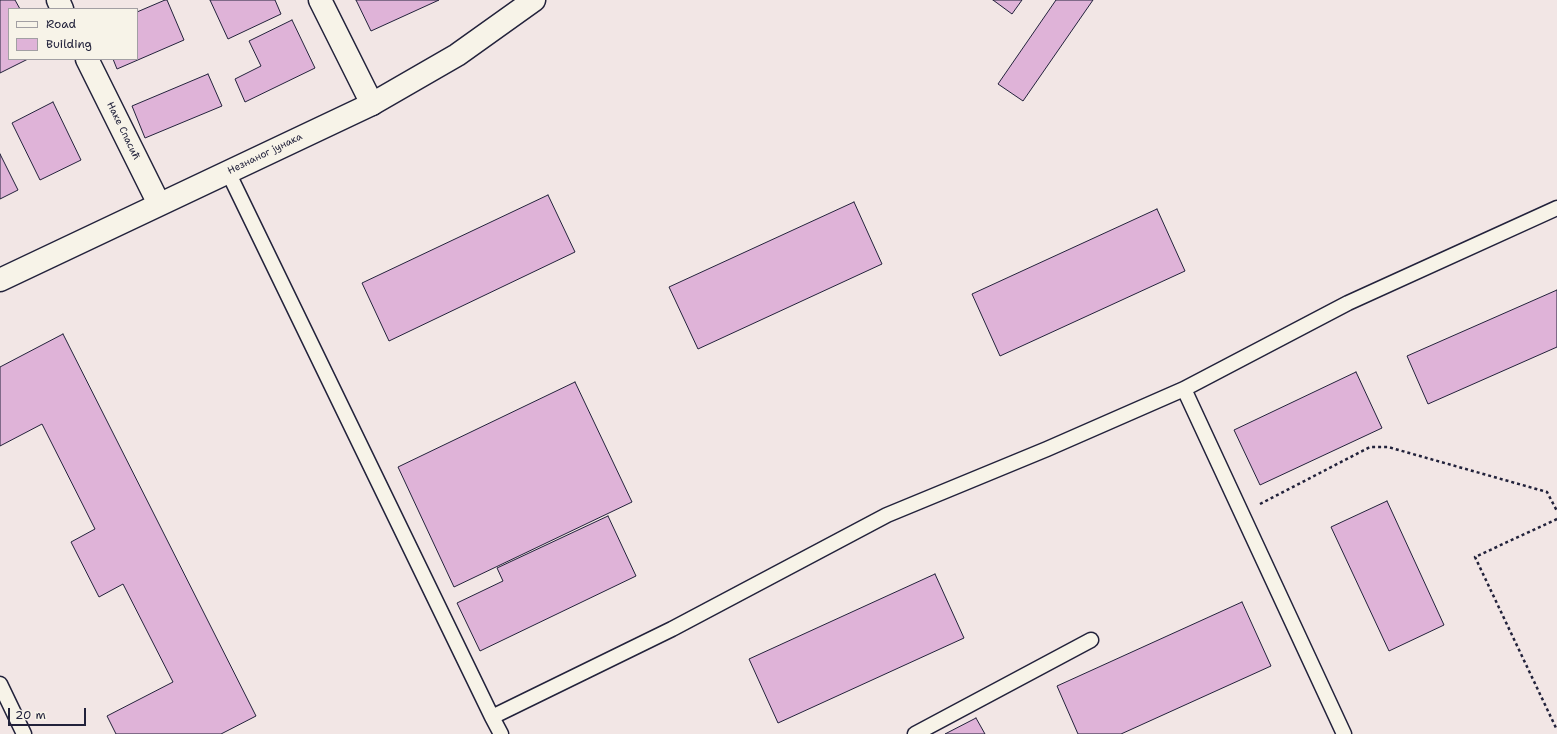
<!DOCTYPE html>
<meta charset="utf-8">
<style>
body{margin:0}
#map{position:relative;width:1557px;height:734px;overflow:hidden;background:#f2e6e5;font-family:"Shantell Sans",sans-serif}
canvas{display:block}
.legend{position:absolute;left:8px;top:8px;width:130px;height:52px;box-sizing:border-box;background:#f7f3e8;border:1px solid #a29fa3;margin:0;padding:5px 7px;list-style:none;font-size:12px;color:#22223b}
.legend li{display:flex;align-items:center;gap:8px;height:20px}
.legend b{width:20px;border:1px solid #a29fa3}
.scale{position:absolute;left:8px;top:708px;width:78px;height:18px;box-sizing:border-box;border:2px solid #22223b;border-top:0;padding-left:5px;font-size:12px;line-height:14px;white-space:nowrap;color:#22223b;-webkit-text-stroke:3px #f7f3e8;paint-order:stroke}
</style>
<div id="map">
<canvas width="1557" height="734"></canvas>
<ul class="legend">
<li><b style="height:5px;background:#f7f3e8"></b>Road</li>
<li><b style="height:11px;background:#dfb3d8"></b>Building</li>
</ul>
<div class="scale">20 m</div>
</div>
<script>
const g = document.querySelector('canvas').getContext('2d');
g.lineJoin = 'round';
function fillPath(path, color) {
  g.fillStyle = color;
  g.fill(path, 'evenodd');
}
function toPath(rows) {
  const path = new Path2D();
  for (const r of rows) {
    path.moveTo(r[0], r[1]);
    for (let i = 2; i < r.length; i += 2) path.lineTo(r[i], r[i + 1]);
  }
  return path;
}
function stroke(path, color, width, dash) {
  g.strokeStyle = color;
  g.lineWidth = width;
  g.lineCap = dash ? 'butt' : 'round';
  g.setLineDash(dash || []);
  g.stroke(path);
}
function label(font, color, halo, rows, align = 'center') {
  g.font = font + ' "Shantell Sans",sans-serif';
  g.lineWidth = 3;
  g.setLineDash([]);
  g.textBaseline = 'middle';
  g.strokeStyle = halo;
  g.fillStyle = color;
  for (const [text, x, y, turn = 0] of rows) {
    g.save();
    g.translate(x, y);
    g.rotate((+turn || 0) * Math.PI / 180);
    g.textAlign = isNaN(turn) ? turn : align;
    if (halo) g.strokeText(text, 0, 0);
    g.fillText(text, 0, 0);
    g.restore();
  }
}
const building = toPath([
 [0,0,15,0,20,9,9,9,9,59,28,59,0,73,0,0],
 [165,0,167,0,184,40,117,69,113,59,137,59,137,12,165,0],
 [210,0,275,0,281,14,228,39,210,0],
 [356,0,439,0,371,31,356,0],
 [993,0,1022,0,1012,14,993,0],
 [1056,0,1093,0,1023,101,998,84,1056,0],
 [292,20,315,68,245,102,235,79,261,66,249,41,292,20],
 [208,74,222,106,145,138,132,106,208,74],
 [53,102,81,160,40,180,12,123,53,102],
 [0,154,18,190,0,199,0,154],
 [548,195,575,252,389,341,362,283,548,195],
 [854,202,882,264,698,349,669,287,854,202],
 [1157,209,1185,271,1000,356,972,294,1157,209],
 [1557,290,1557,347,1428,404,1407,356,1557,290],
 [63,334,256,716,221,734,116,734,107,716,173,682,123,584,99,597,71,542,95,529,42,424,0,446,0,367,63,334],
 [1356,372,1382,428,1260,485,1234,430,1356,372],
 [575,382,632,502,454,587,398,467,575,382],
 [1387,501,1444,625,1389,651,1331,527,1387,501],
 [608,516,636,576,480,651,457,603,503,581,497,568,608,516],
 [935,574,964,638,778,723,749,659,935,574],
 [1242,602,1271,666,1121,734,1078,734,1057,686,1242,602],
 [976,718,985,734,945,734,976,718]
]);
const path = toPath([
 [1260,504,1370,447,1388,447,1547,492,1557,511],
 [1557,519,1475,557,1557,730]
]);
const lane = toPath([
 [228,172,492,717,672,629,887,515,1047,449,1184,389,1348,303,1557,208],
 [1184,389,1344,734],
 [0,684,24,734],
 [492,717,501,734],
 [915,734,1091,640]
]);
const street = toPath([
 [58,0,62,9],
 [320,0,372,104],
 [87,59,159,204]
]);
const secondary = toPath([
 [0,280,372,104,457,55,534,0]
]);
const streetNames = [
 ["Наке Спасић",123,131,64],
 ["Незнаног јунака",265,154,-26]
];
fillPath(building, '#dfb3d8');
stroke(building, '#22223b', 1);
stroke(lane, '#22223b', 17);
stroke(street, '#22223b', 25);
stroke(secondary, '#22223b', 25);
stroke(path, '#22223b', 2.5, [3, 3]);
stroke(lane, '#f7f3e8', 14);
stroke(street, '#f7f3e8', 22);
stroke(secondary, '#f7f3e8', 22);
label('10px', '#22223b', '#f7f3e8', streetNames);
</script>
